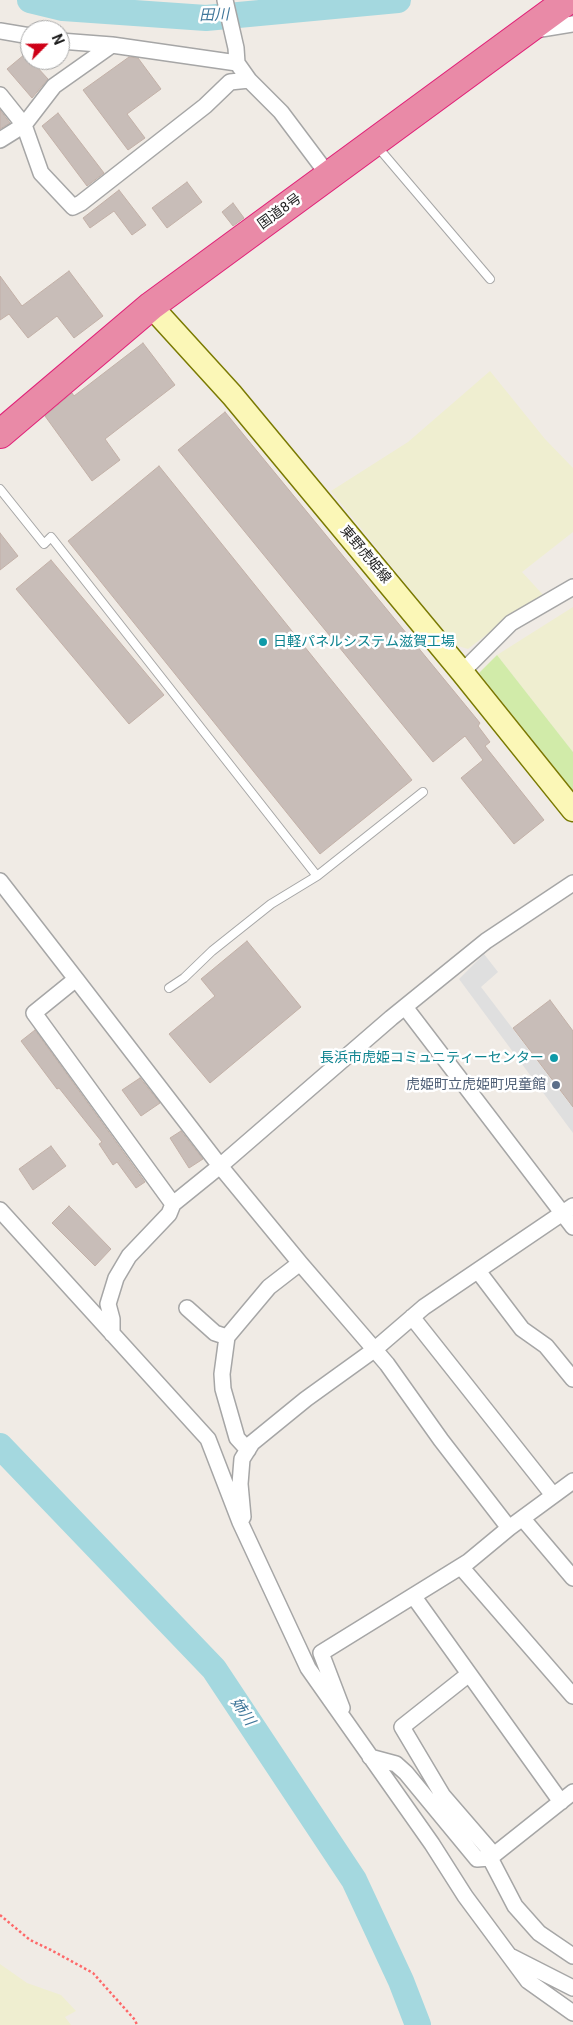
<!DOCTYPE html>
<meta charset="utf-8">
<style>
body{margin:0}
#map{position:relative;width:573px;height:2025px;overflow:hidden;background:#f0ebe5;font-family:Roboto,sans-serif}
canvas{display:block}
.north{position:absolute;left:20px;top:20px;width:50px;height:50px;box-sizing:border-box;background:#fff;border:1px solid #a5a5a5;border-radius:50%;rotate:67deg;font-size:14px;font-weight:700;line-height:20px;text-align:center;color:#1f1f1f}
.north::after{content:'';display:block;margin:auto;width:18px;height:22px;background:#ce0017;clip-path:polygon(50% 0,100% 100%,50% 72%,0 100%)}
</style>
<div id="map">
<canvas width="573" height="2025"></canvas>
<div class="north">N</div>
</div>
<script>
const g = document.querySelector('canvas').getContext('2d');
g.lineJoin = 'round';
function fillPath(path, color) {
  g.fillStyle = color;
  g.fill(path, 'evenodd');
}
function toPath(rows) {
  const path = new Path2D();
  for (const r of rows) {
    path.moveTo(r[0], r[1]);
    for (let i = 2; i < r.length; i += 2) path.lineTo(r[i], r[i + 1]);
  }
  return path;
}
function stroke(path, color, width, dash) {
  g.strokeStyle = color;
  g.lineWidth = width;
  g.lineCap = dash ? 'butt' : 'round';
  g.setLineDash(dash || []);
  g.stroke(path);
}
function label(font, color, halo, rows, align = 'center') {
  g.font = font + ' Roboto,"Noto Sans JP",sans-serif';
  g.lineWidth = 5;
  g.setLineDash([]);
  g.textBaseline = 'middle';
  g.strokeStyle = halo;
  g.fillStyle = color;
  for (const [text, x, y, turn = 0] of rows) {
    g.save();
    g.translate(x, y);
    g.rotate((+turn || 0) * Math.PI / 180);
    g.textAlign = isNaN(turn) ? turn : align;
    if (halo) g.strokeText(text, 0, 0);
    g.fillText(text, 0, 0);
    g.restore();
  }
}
const farmland = toPath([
 [490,371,545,439,573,468,573,532,522,572,545,597,499,625,468,649,455,645,331,491,408,442],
 [573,607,573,752,497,655],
 [0,1964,27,1983,61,1995,76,2011,65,2017,71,2025,0,2025]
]);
const grass = toPath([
 [497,655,573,752,573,790,479,673]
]);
const parking = toPath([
 [484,954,498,972,481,987,570,1104,573,1102,573,1133,459,979]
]);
const river = toPath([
 [30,0,63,8,206,18,398,0],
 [0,1446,214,1669,354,1880,401,1981,418,2025]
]);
const building = toPath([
 [25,54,48,79,32,98,7,69,25,54],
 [129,57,138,58,161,89,127,114,145,138,128,150,83,90,129,57],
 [0,110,10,123,0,129,0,110],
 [58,113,104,173,87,186,42,126,58,113],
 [187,182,202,202,167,228,152,208,187,182],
 [119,190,146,225,132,235,114,211,90,228,83,218,119,190],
 [233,203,244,218,233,226,222,212,233,203],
 [69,271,103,316,74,338,57,316,28,338,9,314,0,320,0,276,22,306,69,271],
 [143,343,175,385,105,439,120,460,92,481,45,416,72,393,74,396,143,343],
 [225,412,480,723,478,726,490,742,485,746,544,820,514,844,461,778,483,760,465,736,433,762,178,450,225,412],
 [159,466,412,780,320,854,68,541,159,466],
 [0,533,18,556,0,570,0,533],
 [51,560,164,695,129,724,16,589,51,560],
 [247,941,301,1007,210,1083,169,1034,215,996,201,979,247,941],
 [550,1000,573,1031,573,1107,513,1028,550,1000],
 [35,1030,145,1182,136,1188,117,1162,113,1165,99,1144,102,1142,59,1088,57,1089,21,1041,35,1030],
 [140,1078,160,1103,141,1116,122,1090,140,1078],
 [181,1131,203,1159,189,1168,170,1138,181,1131],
 [51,1146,66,1166,33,1190,19,1169,51,1146],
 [69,1206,111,1249,95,1266,52,1223,69,1206]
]);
const path = toPath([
 [0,1915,30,1940,51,1950,93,1973,135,2020,137,2025]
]);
const lane = toPath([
 [376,145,490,279],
 [0,489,44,544,51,537,317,876,423,792],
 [169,988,184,978,212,951,271,904,317,876]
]);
const street = toPath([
 [225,0,236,48,237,63,249,80,281,112,332,180],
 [535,30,573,24],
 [0,31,30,36],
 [60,41,112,45,237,63],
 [0,95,24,125,41,173,73,207,81,203,205,106,230,82,249,80],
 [0,140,24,125,54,86,112,45],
 [462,672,511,623,573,587],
 [0,881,76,979,34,1013,173,1204,169,1214,129,1256,116,1278,108,1304,112,1319,112,1334],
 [573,883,486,941,391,1018,220,1166,300,1263,387,1364,441,1440,509,1528,573,1481],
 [76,979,220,1166,173,1204],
 [405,1007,573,1227],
 [0,1210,208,1439,240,1522,308,1668,432,1844,465,1896,528,1981,573,2013],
 [478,1271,522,1329,546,1346,573,1379],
 [187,1308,215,1333,227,1337,269,1287,300,1263],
 [412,1317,553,1495],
 [227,1337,222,1374,223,1389,237,1438,248,1450],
 [243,1517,240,1484,242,1459,252,1443,306,1399,374,1350,424,1307,573,1206],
 [523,1519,573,1578],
 [461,1567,573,1696],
 [414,1597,561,1802],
 [469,1674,402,1727,443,1796,494,1855],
 [342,1708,321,1653,468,1562,509,1528],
 [370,1757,396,1764,406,1773,477,1859,490,1858,573,1792],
 [490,1858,515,1906,539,1933,573,1956],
 [512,1957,573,1988]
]);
const secondary = toPath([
 [151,306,232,395,462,672,573,810]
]);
const highway = toPath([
 [0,434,151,306,568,0]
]);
const markers = [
 [263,642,5,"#0f9aa8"],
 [554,1058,5,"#0f9aa8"],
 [556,1085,5,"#5c6f8a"]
];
const streetNames = [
 ["国道8号",280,212,-36],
 ["東野虎姫線",365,555,50]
];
const cultureNames = [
 ["日軽パネルシステム滋賀工場",273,642],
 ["長浜市虎姫コミュニティーセンター",544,1058,"right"]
];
const serviceNames = [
 ["虎姫町立虎姫町児童館",546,1085]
];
const waterNames = [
 ["田川",214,16,-2],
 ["姉川",242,1712,56]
];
fillPath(farmland, '#efeed0');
fillPath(grass, '#d1eba9');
fillPath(parking, '#dfdfdf');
stroke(river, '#a4d8df', 26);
fillPath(building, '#c8bdb8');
stroke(building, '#c2b0a7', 1);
stroke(lane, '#a6a6a6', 10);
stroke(street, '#a6a6a6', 18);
stroke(secondary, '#7a7a02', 25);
stroke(highway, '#e02077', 30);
stroke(path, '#fe6869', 2.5, [2.5, 2.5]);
stroke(lane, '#fff', 8);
stroke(street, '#fff', 15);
stroke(secondary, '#fbf7b7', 22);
stroke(highway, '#e98aa7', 28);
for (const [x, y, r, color] of markers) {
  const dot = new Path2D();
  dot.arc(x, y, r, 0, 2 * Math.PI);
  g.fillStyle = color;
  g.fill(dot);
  stroke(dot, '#fff', 2);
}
label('14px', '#1f1f1f', '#fff', streetNames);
label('14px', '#0d838f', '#fff', cultureNames, 'left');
label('14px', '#4e5e75', '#fff', serviceNames, 'right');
label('italic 15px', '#40779a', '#fff', waterNames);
</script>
